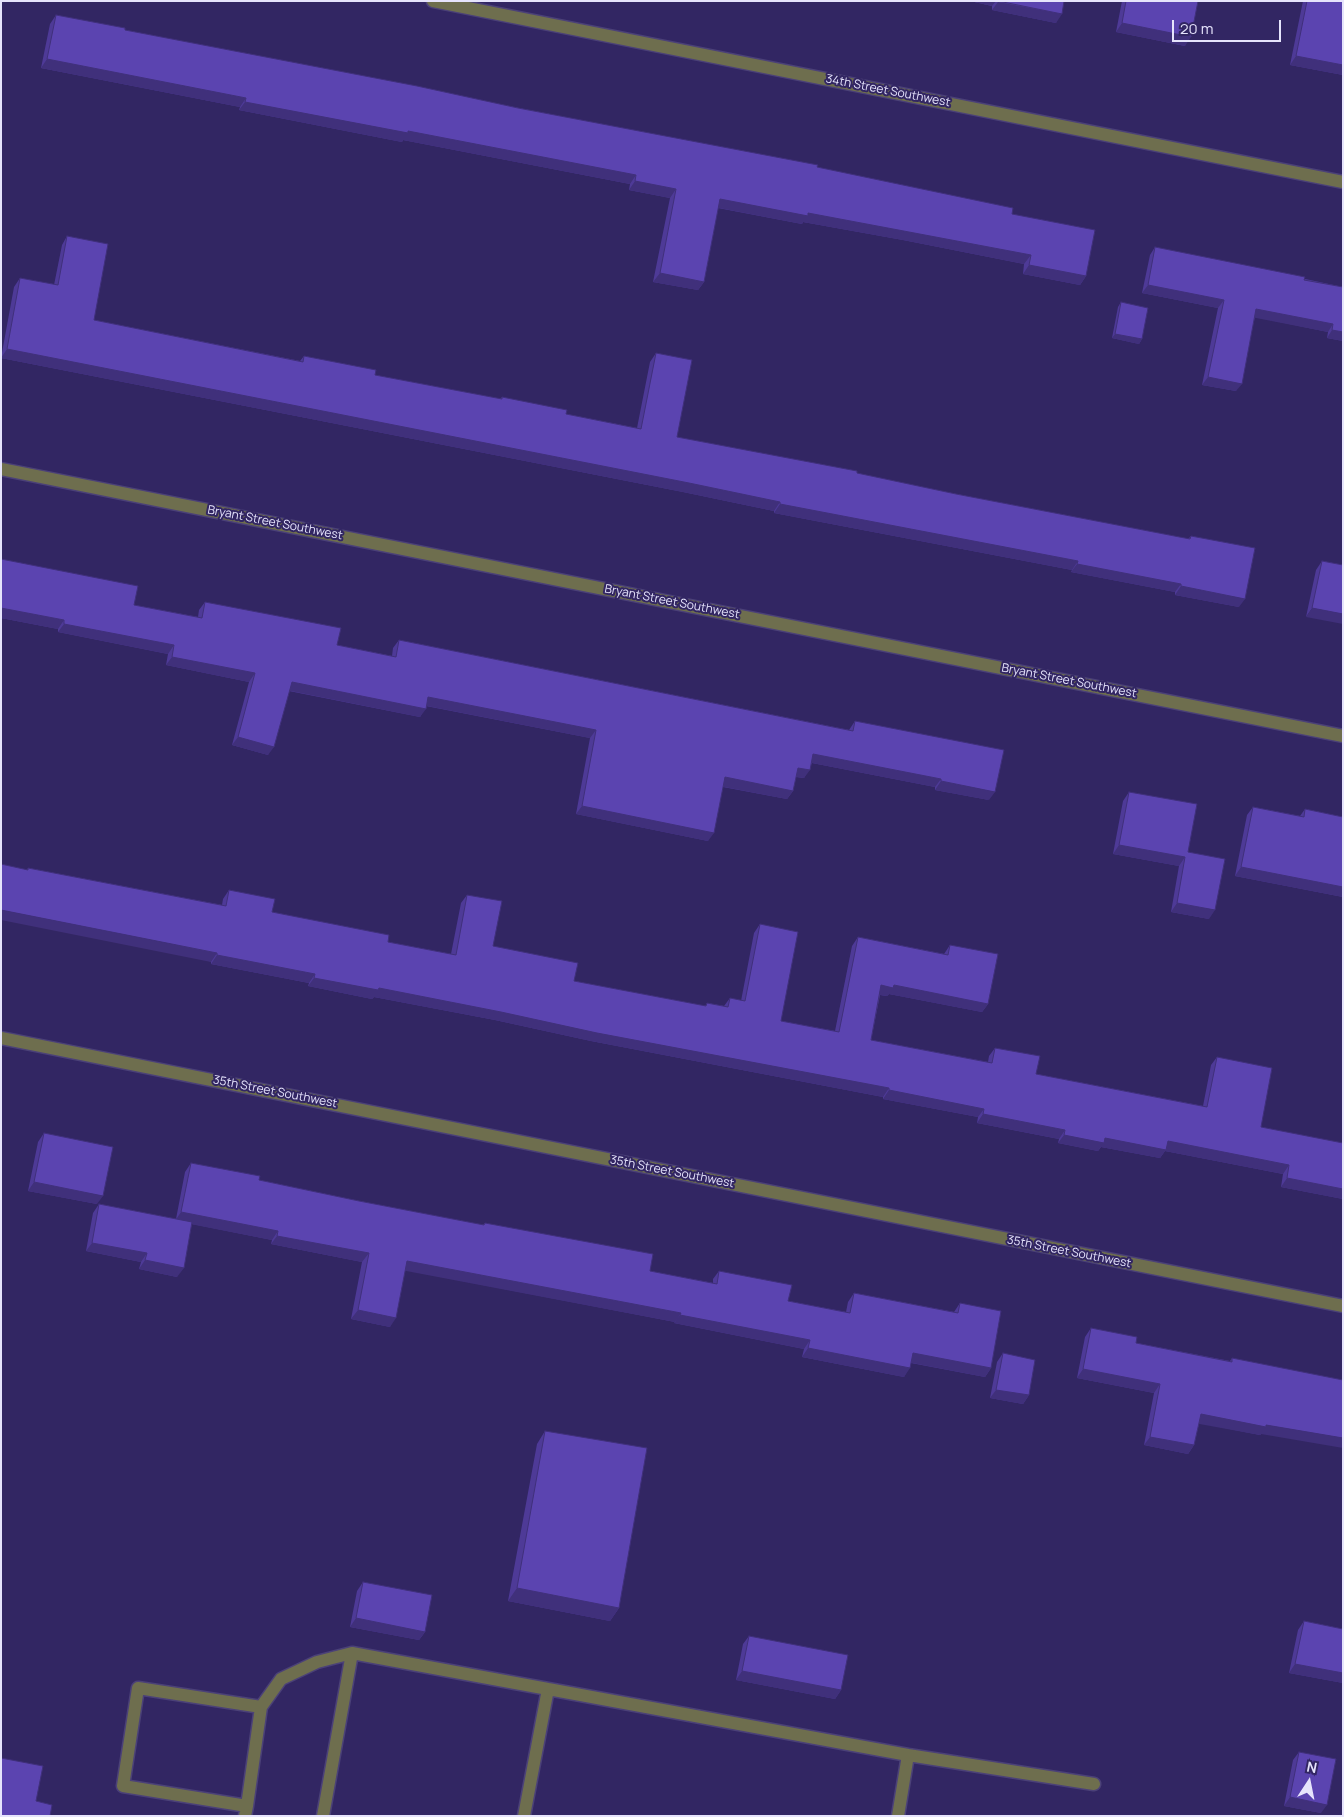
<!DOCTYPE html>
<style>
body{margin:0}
#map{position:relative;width:1344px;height:1817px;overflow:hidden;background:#322663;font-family:Manrope,sans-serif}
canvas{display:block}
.frame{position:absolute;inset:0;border:2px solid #e6e4fc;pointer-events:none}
.north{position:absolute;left:1284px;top:1757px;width:50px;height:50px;-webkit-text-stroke:4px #322663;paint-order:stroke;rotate:11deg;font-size:14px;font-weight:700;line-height:20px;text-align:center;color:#e6e4fc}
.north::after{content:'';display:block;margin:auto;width:18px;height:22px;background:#e6e4fc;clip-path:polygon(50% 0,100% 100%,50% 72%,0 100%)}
.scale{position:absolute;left:1172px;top:20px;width:109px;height:22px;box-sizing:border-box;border:2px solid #e6e4fc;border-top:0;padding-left:6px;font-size:15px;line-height:18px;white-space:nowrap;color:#e6e4fc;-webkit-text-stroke:4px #322663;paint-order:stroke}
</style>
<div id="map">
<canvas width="1344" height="1817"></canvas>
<div class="frame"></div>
<div class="north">N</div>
<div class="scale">20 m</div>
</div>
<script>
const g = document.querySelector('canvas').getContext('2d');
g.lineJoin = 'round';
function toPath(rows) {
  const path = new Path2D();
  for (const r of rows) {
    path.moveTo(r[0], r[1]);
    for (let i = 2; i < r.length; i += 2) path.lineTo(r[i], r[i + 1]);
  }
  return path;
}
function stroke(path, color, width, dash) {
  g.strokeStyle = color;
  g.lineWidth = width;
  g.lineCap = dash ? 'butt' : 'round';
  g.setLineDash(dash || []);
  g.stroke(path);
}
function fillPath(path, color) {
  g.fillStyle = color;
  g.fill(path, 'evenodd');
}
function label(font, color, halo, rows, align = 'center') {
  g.font = font + ' Manrope,sans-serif';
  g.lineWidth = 4;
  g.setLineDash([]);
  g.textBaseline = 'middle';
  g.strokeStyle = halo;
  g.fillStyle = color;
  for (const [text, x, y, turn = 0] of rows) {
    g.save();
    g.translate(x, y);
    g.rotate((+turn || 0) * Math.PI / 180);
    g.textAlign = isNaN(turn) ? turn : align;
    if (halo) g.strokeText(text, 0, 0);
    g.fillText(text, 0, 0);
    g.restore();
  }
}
const minor = toPath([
 [433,1,1343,182],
 [1,469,1343,736],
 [1,1038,1343,1306],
 [548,1689,908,1755],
 [261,1707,281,1679,317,1662,352,1653],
 [245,1816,247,1806,261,1707,138,1688,123,1786,247,1806],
 [323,1816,352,1653,548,1689,524,1816],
 [898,1816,908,1755,1094,1784]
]);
const wall = toPath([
 [970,1,1064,1,1056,23,992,10,992,6],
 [1122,1,1198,1,1185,46,1116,32],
 [1303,1,1343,1,1343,75,1290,65],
 [56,15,125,30,817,167,1012,214,1086,276,1080,285,1023,274,1024,264,903,240,803,222,802,224,718,208,704,282,698,290,653,282,670,198,629,190,630,184,403,140,402,142,239,110,240,107,41,68,50,24],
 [67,236,94,320,300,361,304,356,375,375,500,399,502,397,566,414,637,428,650,362,656,353,677,437,956,494,1188,539,1191,536,1239,607,1175,595,1175,592,1071,572,1072,570,774,513,774,511,683,492,1,358,14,287,20,278,54,285,62,245],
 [1155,247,1343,287,1343,341,1327,338,1328,332,1255,317,1236,391,1202,385,1218,308,1142,293,1150,255],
 [1121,302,1142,339,1139,344,1112,338,1118,307],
 [1,559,134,605,198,617,199,610,205,602,337,645,392,656,393,648,399,640,849,730,855,721,989,800,935,790,935,787,812,763,804,778,796,777,793,791,787,799,723,787,708,841,576,814,590,738,426,706,420,717,289,691,268,755,232,745,249,682,166,665,168,654,58,632,58,629,1,618],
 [1322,561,1343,565,1306,617,1316,570],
 [1129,792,1188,852,1209,919,1171,912,1179,866,1113,854,1123,801],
 [1253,807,1300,816,1305,809,1343,817,1343,897,1235,876,1247,815],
 [28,868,222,905,223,899,229,890,272,912,388,942,451,954,461,903,467,895,493,946,574,981,705,1006,707,1003,724,1006,730,998,741,1001,754,933,760,924,781,1021,835,1031,852,946,858,937,944,954,950,945,988,1004,982,1012,889,994,887,996,880,995,871,1040,988,1062,989,1056,995,1048,1036,1074,1203,1106,1211,1065,1217,1057,1261,1127,1343,1151,1343,1199,1281,1187,1283,1174,1165,1151,1160,1158,1101,1147,1098,1151,1058,1143,1059,1139,977,1123,978,1117,883,1099,883,1097,591,1041,495,1020,374,997,372,999,308,986,309,983,211,964,211,962,27,870],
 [44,1133,97,1204,28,1191,38,1142],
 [191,1163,259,1180,359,1201,483,1225,485,1223,650,1271,713,1283,713,1279,719,1271,788,1301,846,1312,848,1302,854,1293,954,1312,960,1303,991,1368,985,1377,911,1363,904,1377,802,1357,804,1349,674,1323,675,1322,405,1270,390,1327,351,1319,362,1262,271,1244,272,1240,192,1224,177,1277,139,1269,141,1262,86,1251,93,1213,99,1204,176,1219,185,1172],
 [1091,1328,1136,1343,1230,1361,1232,1358,1261,1434,1260,1435,1199,1423,1194,1445,1188,1454,1144,1445,1154,1393,1077,1378,1085,1337],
 [1003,1353,1029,1395,1023,1404,990,1398,997,1362],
 [545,1431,619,1608,610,1621,508,1601,537,1444],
 [363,1582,425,1632,419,1640,350,1627,357,1591],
 [1304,1621,1343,1629,1343,1683,1289,1673,1298,1630],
 [749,1636,841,1690,835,1699,736,1680,743,1644],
 [1299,1752,1321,1813,1284,1806,1293,1760]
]);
const shadedWall = toPath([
 [970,1,996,1,992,6],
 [998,2,1062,14,1056,23,992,10],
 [1122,23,1191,37,1185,46,1116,32],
 [1296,56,1343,65,1343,75,1290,65],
 [47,59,246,98,240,107,41,68],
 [245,102,408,131,636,175,630,184,403,140,402,142,239,110],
 [635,181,676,189,670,198,629,190],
 [720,199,808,213,909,232,1031,255,1024,264,903,240,803,222,802,224,714,207],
 [1029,265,1086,276,1080,285,1023,274],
 [660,273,704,282,698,290,653,282],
 [1148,285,1224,300,1218,308,1142,293],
 [1256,309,1333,324,1328,332,1251,317],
 [1332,330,1343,332,1343,341,1327,338],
 [1115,334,1142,339,1139,344,1112,338],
 [7,349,689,483,780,502,774,511,683,492,1,358],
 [1208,377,1242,384,1236,391,1202,385],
 [780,504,1078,561,1072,570,774,513],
 [1077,564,1181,584,1175,592,1071,572],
 [1181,586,1245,599,1239,607,1175,595],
 [1,608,64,620,58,629,1,618],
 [1312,608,1343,614,1343,624,1306,617],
 [64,624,174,645,168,654,58,632],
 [172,657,255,673,249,682,166,665],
 [292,682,426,709,420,717,286,690],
 [428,697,596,730,590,738,422,705],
 [238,737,274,747,268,755,232,745],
 [813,754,941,779,935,787,807,762],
 [798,768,810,770,804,778,792,776],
 [725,777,793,791,787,799,719,786],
 [941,781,995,792,989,800,935,790],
 [582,806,714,833,708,841,576,814],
 [1119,845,1185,857,1179,866,1113,854],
 [1241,867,1343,887,1343,897,1235,876],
 [1177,903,1215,910,1209,919,1171,912],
 [1,910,217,953,211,962,1,920],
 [217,955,315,974,309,983,211,964],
 [314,978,379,988,889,1088,883,1097,591,1041,495,1020,374,997,372,999,308,986],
 [881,985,894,985,988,1004,982,1012,889,994,887,996,875,994],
 [889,1090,984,1109,978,1117,883,1099],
 [983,1114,1065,1130,1059,1139,977,1123],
 [1064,1135,1168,1141,1289,1165,1283,1174,1165,1151,1160,1158,1101,1147,1098,1151,1058,1143],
 [1287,1178,1343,1189,1343,1199,1281,1187],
 [34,1182,103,1196,97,1204,28,1191],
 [181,1212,278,1231,272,1240,175,1221],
 [277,1236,369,1253,362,1262,271,1244],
 [92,1243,147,1253,141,1262,86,1251],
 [145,1260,184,1268,177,1277,139,1269],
 [407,1261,681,1313,675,1322,401,1270],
 [358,1310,396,1318,390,1327,351,1319],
 [680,1315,810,1340,804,1349,674,1323],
 [808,1348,910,1368,904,1377,802,1357],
 [913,1353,991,1368,985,1377,907,1362],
 [1083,1369,1160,1384,1154,1393,1077,1378],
 [996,1390,1029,1395,1023,1404,990,1398],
 [1201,1414,1343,1438,1343,1448,1261,1434,1260,1435,1194,1423],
 [1150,1437,1194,1445,1188,1454,1144,1445],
 [517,1588,619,1608,610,1621,508,1601],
 [356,1618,425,1632,419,1640,350,1627],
 [1295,1664,1343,1673,1343,1683,1289,1673],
 [742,1671,841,1690,835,1699,736,1680],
 [1290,1797,1327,1805,1321,1813,1284,1806]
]);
const building = toPath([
 [998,1,1064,1,1062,14,998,1],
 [1126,1,1198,1,1191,37,1122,23,1126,1],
 [1307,1,1343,1,1343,65,1296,56,1307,1],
 [56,15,125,28,125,30,417,86,518,108,818,165,817,167,1013,208,1012,214,1095,230,1086,276,1029,265,1031,255,909,232,808,213,808,216,720,199,704,282,660,273,676,189,635,181,636,175,408,131,408,133,245,102,246,98,47,59,56,15],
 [67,236,108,244,94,320,303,362,304,356,376,370,375,375,502,399,502,397,567,410,566,414,641,429,656,353,692,360,677,437,857,471,857,473,956,494,1190,539,1191,536,1255,548,1245,599,1181,586,1181,584,1077,564,1078,561,780,504,780,502,689,483,7,349,20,278,58,285,67,236],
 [1155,247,1305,277,1304,280,1343,287,1343,332,1332,330,1333,324,1256,309,1242,384,1208,377,1224,300,1148,285,1155,247],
 [1121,302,1148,308,1142,339,1115,334,1121,302],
 [1,559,138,586,134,605,202,618,205,602,341,628,337,645,396,657,399,640,853,731,855,721,1004,750,995,792,941,781,941,779,813,754,810,770,798,768,793,791,725,777,714,833,582,806,596,730,428,697,426,709,292,682,274,747,238,737,255,673,172,657,174,645,64,624,64,620,1,608,1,559],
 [1322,561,1343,565,1343,614,1312,608,1322,561],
 [1129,792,1197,804,1188,852,1225,859,1215,910,1177,903,1185,857,1119,845,1129,792],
 [1253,807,1304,817,1305,809,1343,817,1343,887,1241,867,1253,807],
 [1,864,28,870,28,868,226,906,229,890,275,899,272,912,389,935,388,942,456,955,467,895,502,901,493,946,578,963,574,981,706,1006,707,1003,728,1007,730,998,745,1001,760,924,798,932,781,1021,839,1032,858,937,948,955,950,945,998,954,988,1004,894,985,893,988,881,985,871,1040,992,1063,995,1048,1040,1056,1036,1074,1207,1107,1217,1057,1272,1068,1261,1127,1343,1143,1343,1189,1287,1178,1289,1165,1168,1141,1166,1150,1105,1138,1104,1143,1064,1135,1065,1130,983,1114,984,1109,889,1090,889,1088,597,1033,501,1012,379,988,378,990,314,978,315,974,217,955,217,953,1,910,1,864],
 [44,1133,113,1147,103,1196,34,1182,44,1133],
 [191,1163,260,1176,259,1180,359,1201,484,1225,485,1223,653,1254,650,1271,717,1284,719,1271,792,1285,788,1301,850,1313,854,1293,958,1313,960,1303,1001,1311,991,1368,913,1353,910,1368,808,1348,810,1340,680,1315,681,1313,407,1261,396,1318,358,1310,369,1253,277,1236,278,1231,181,1212,191,1163],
 [99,1204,192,1222,184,1268,145,1260,147,1253,92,1243,99,1204],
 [1091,1328,1137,1337,1136,1343,1232,1362,1232,1358,1343,1380,1343,1438,1266,1425,1266,1427,1201,1414,1194,1445,1150,1437,1160,1384,1083,1369,1091,1328],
 [1003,1353,1035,1360,1029,1395,996,1390,1003,1353],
 [545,1431,647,1448,619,1608,517,1588,545,1431],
 [363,1582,432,1595,425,1632,356,1618,363,1582],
 [1304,1621,1343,1629,1343,1673,1295,1664,1304,1621],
 [749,1636,848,1655,841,1690,742,1671,749,1636],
 [1299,1752,1336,1759,1327,1805,1290,1797,1299,1752],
 [1,1758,43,1766,36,1801,52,1805,50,1816,1,1816,1,1758]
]);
const streetNames = [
 ["34th Street Southwest",888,91,11],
 ["Bryant Street Southwest",275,523,11],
 ["Bryant Street Southwest",672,602,11],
 ["Bryant Street Southwest",1069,681,11],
 ["35th Street Southwest",275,1092,11],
 ["35th Street Southwest",672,1172,11],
 ["35th Street Southwest",1069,1252,11]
];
stroke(minor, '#4b4178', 15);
stroke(minor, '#6e6e4e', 12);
fillPath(wall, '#4e3a97');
fillPath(shadedWall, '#40307b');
fillPath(building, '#5b44b0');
stroke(building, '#40307b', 1);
label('12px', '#e6e4fc', '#322663', streetNames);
</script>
